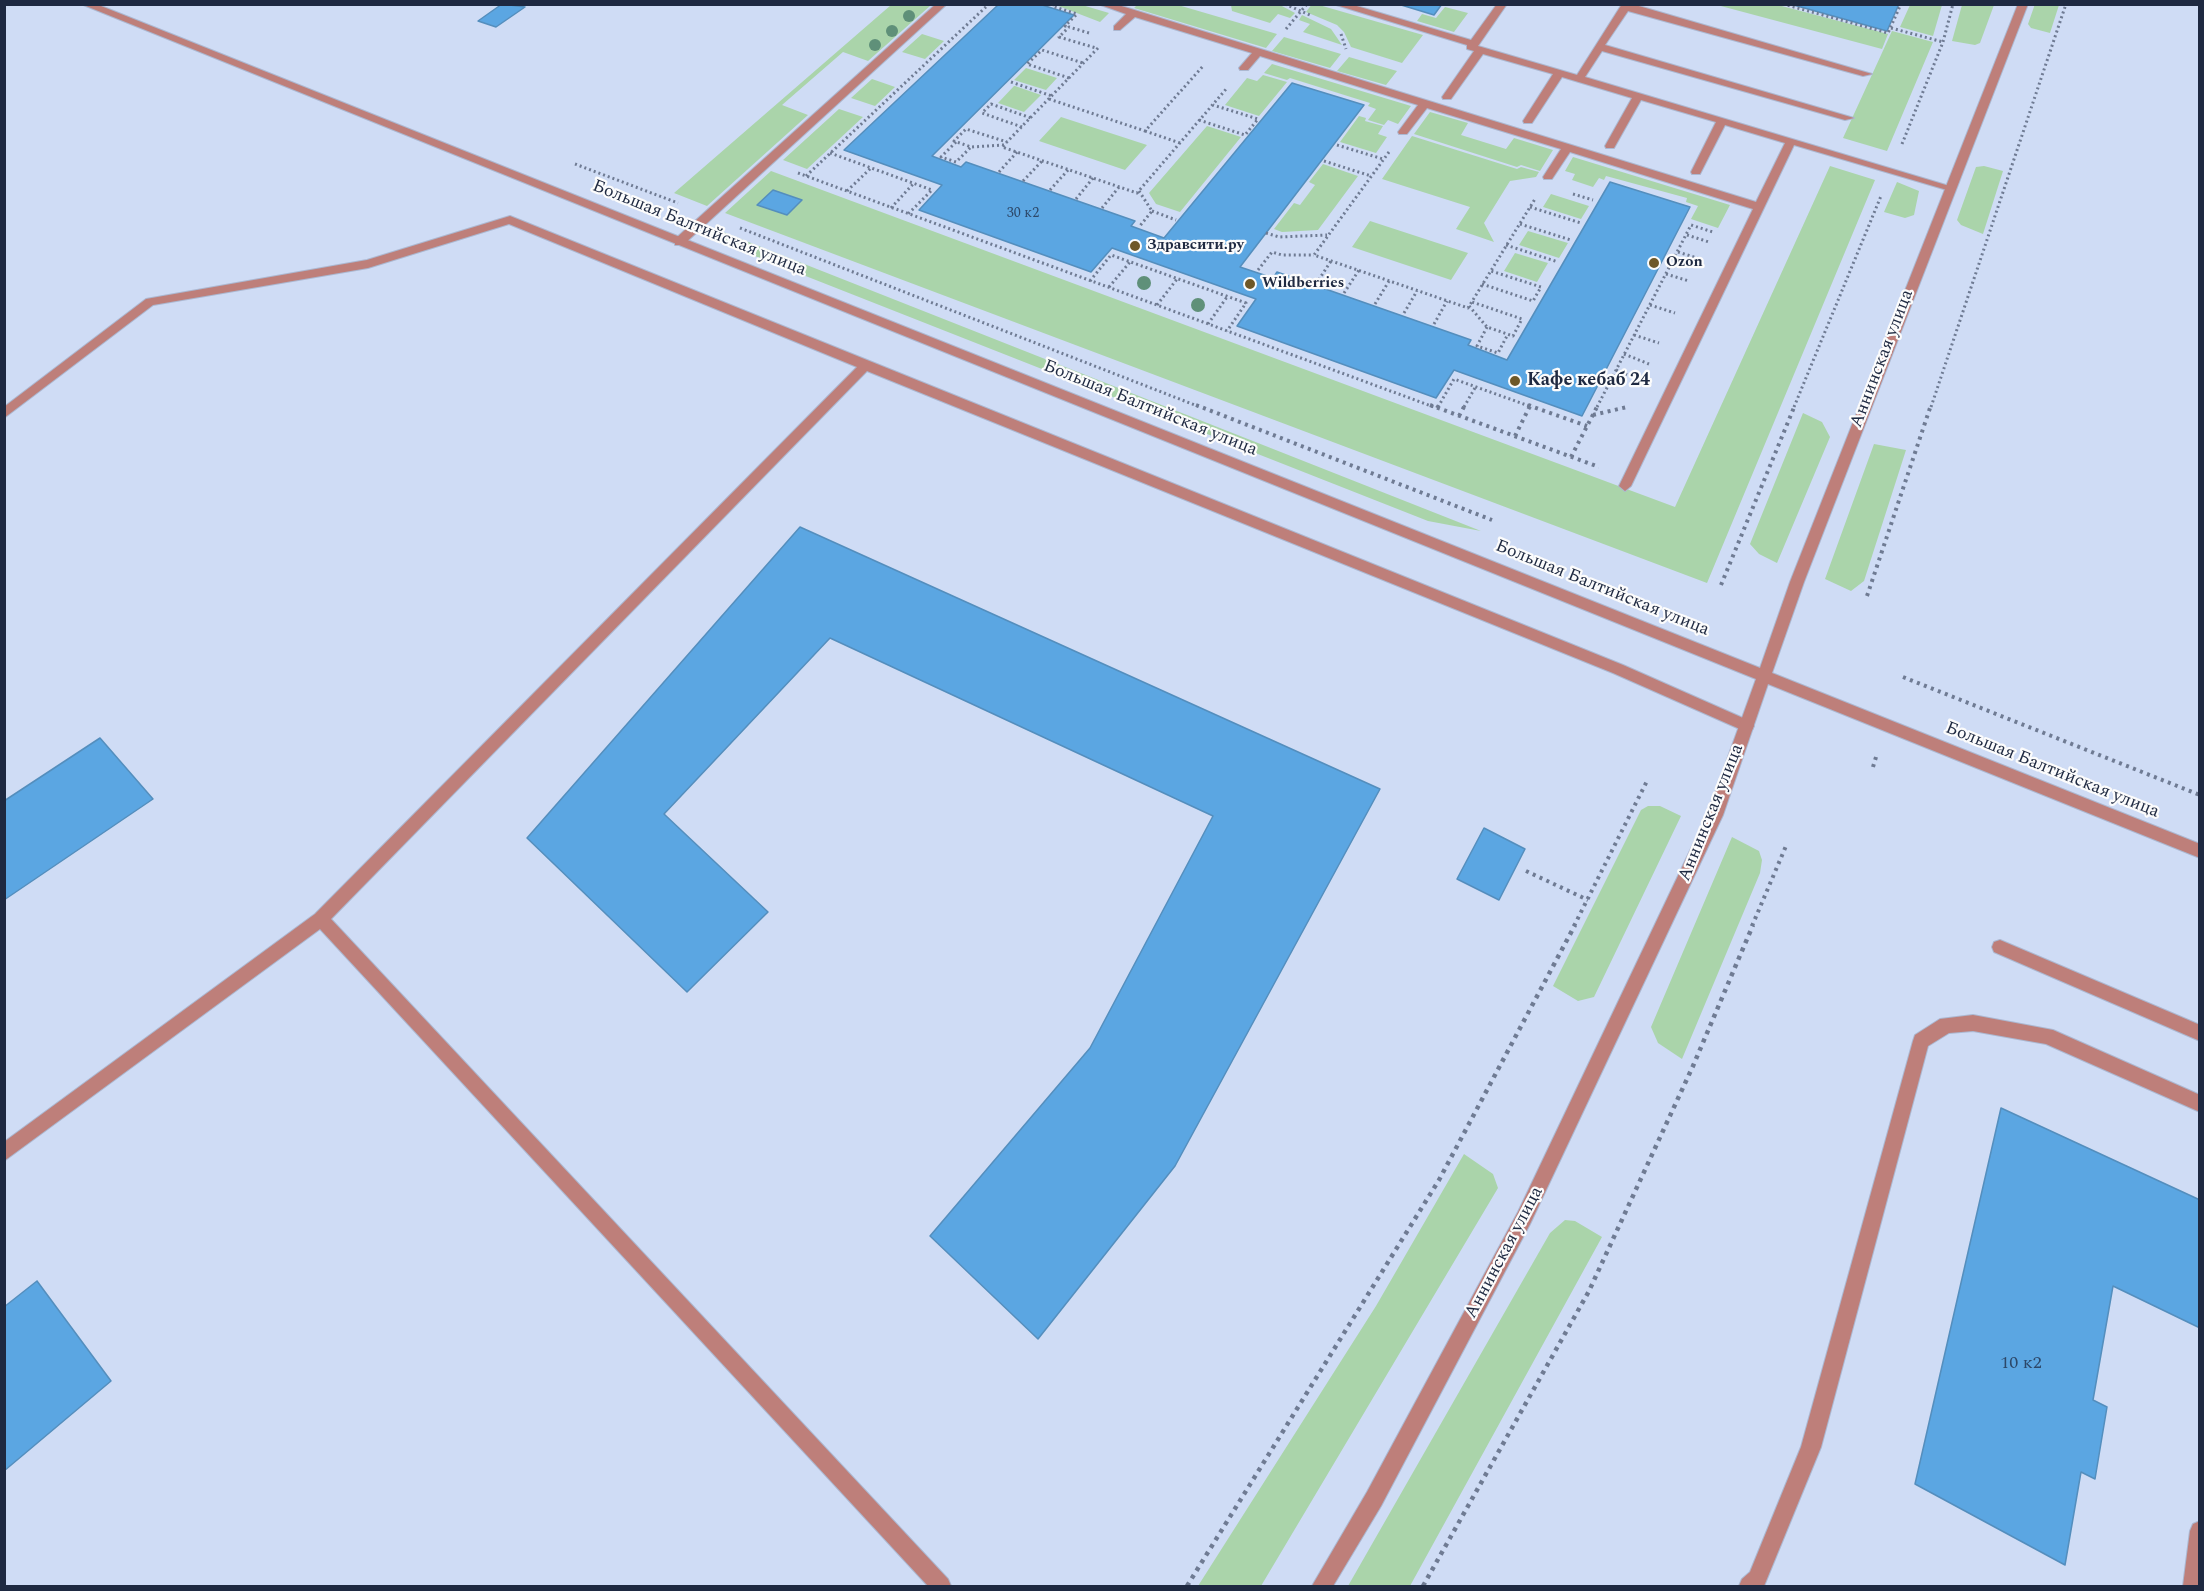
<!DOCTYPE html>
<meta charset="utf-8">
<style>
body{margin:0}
#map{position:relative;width:2204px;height:1591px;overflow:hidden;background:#cfdcf5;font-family:Spectral,serif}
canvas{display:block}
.frame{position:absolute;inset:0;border:6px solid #1e2941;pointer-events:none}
</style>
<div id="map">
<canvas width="2204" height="1591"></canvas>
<div class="frame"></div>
</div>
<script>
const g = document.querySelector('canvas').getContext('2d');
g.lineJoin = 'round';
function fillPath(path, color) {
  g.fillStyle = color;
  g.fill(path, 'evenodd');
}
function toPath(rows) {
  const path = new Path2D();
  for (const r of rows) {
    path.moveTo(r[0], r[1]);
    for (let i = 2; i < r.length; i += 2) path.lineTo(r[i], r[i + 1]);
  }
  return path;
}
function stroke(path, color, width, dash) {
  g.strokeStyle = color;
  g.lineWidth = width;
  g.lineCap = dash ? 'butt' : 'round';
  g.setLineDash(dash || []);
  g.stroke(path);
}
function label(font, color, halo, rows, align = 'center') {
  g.font = font + ' Spectral,serif';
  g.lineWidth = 4.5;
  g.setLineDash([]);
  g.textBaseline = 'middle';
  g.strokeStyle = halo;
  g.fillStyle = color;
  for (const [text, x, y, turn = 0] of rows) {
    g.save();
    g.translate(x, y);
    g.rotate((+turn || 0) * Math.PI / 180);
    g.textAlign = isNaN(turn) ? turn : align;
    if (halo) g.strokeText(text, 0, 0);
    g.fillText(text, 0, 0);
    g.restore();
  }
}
const green = toPath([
 [1312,4,1319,5,1423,35,1402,63,1351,47,1344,32,1337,25,1306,12],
 [2035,4,2059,5,2050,33,2031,28,2028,24],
 [925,5,930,6,868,61,843,52,782,105,808,115,707,206,674,193,891,5],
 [1056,5,1082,5,1109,13,1100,22],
 [1137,5,1178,5,1277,34,1266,48,1134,8],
 [1231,5,1280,5,1295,13,1290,18,1278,14,1270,23,1232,11],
 [1717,5,1778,5,1888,34,1882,49],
 [1910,5,1942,5,1933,36,1900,27],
 [1962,5,1994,5,1980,43,1975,45,1952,41],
 [1445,7,1468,13,1454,32,1417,21,1422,14,1436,18],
 [1302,15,1331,29,1342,45,1303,32,1310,24,1299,20],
 [1892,31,1933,42,1887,151,1843,138],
 [922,34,944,41,925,59,902,52],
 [1284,37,1341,54,1330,68,1272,51],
 [1349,57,1397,71,1386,85,1337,71],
 [1272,64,1411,106,1398,124,1388,120,1384,125,1368,120,1376,109,1368,106,1370,103,1290,78,1287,80,1264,73],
 [1026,68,1057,78,1046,90,1014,80],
 [1263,75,1287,82,1259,116,1225,105,1247,78,1257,81],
 [872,79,895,87,875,106,851,98],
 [1014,86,1015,86,1041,95,1024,112,998,103],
 [839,109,863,117,807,169,783,160],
 [1430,112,1468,123,1461,135,1506,149,1514,138,1553,150,1540,171,1521,165,1517,167,1414,134],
 [1359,116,1366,118,1365,121,1383,126,1378,134,1387,137,1376,153,1340,142],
 [1061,117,1147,145,1125,170,1039,141],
 [1207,126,1241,137,1180,212,1156,204,1149,193],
 [1412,136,1517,169,1521,167,1539,172,1536,177,1510,181,1484,223,1494,242,1456,229,1470,207,1382,179],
 [1573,157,1730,205,1718,228,1691,219,1698,206,1686,202,1687,198,1606,176,1604,180,1599,178,1593,187,1572,180,1575,174,1565,171],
 [1323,164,1358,176,1318,230,1282,232,1274,229,1294,203,1300,205,1315,185,1309,182],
 [1830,166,1875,180,1707,583,725,213,771,171,1675,507],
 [1984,166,2003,171,1983,234,1961,225,1957,220,1976,167],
 [1897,182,1919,191,1914,215,1905,218,1884,212],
 [1551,194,1589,206,1581,219,1543,207],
 [1370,221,1468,253,1451,280,1352,247],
 [713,228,1481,531,1428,521,704,236],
 [1528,231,1568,243,1559,258,1519,245],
 [1515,253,1548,263,1537,282,1504,271],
 [1803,413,1822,422,1830,437,1777,563,1759,554,1750,544],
 [1874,444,1906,450,1864,581,1851,591,1825,579],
 [1648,806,1660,806,1681,816,1594,997,1578,1001,1553,986,1641,810],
 [1732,837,1759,851,1762,860,1760,873,1682,1059,1658,1043,1651,1027],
 [1464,1154,1493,1174,1498,1188,1261,1586,1198,1586,1376,1306],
 [1565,1220,1575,1221,1602,1237,1410,1586,1348,1586,1550,1233]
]);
const building = toPath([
 [502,4,525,7,496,27,478,21,502,4],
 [999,4,1039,4,1074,15,932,156,961,167,966,162,1135,221,1131,226,1164,238,1292,83,1364,105,1240,267,1273,278,1277,272,1471,340,1468,345,1507,360,1610,182,1690,207,1582,416,1454,370,1436,398,1237,326,1256,299,1112,248,1091,272,919,210,942,185,844,150,999,4],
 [1398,4,1442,4,1434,15,1398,4],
 [1790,4,1899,4,1887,31,1790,4],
 [773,190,802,200,787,215,757,205,773,190],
 [800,527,1380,789,1175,1166,1038,1339,930,1236,1090,1048,1213,816,830,638,664,814,768,912,687,992,527,838,800,527],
 [100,738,153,799,4,900,4,801,100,738],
 [1484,828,1525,849,1499,900,1457,879,1484,828],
 [2001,1108,2200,1200,2200,1328,2113,1286,2093,1400,2107,1407,2095,1479,2081,1472,2065,1565,1915,1484,2001,1108],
 [37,1281,111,1381,4,1471,4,1307,37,1281]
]);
const pathFar2 = toPath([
 [993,4,997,4],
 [1053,4,1052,6,1077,14,1065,26,1069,27],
 [1285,4,1312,16],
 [1783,4,1888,33,1901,4],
 [1891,28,1943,42],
 [1286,29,1307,4],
 [1089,33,1069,27,1059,37,1096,48],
 [1341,34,1346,49],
 [1098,48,1002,147,1137,193,1227,88],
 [1069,78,1027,64,1042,50,1083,63],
 [1011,82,1052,96],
 [1049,99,1145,131,1204,65],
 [1199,120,1245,135,1258,119,1213,105],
 [1022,127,982,113,991,104,1031,118],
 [1145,131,1180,143],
 [956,142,941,157,956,162,971,147],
 [1902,144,1943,42,1953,4],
 [1004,145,971,147,954,141,966,129,1007,142],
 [1337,145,1383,159],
 [1389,152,1314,255,1468,308,1535,199],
 [830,153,932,190,908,214],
 [1324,161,1371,176],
 [575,164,678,203],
 [999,172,1017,152],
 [798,173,1434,407],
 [806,176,989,4],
 [1023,181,1042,161],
 [1050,190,1068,170],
 [847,191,871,168],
 [1139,191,1152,211,1139,227],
 [1573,194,1593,200],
 [1076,199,1093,178],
 [1530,207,1581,223],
 [891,208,914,183],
 [1102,208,1119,187],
 [1152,211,1176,220],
 [1520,224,1571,240],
 [740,228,1200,407],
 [1266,233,1279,237,1327,235],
 [1687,235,1709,242],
 [1506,245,1558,262],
 [1678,252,1700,259],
 [1258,270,1272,252,1282,255,1314,255],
 [1666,274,1689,281],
 [1090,281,1111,255,1246,303,1227,331],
 [1316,284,1331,261],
 [1482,284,1533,301,1541,287,1491,271],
 [1109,287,1130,262],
 [1344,293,1359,270],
 [1375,304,1389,281],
 [1157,305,1177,279],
 [1650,305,1675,313],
 [1469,306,1487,327,1513,336,1522,319,1472,302],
 [1404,313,1417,291],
 [1208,324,1227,297],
 [1434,324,1447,301],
 [1487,327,1477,346,1498,353,1508,334],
 [1634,335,1659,343],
 [1624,354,1649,364],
 [1616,370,1640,380],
 [1438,407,1454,379,1532,407],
 [1464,407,1476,386],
 [1597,407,1691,225,1713,232],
 [1794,407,1881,196],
 [1931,407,2066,4]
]);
const pathFar1 = toPath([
 [1196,405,1492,520],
 [1430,405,1599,467],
 [1528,405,1587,426],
 [1437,408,1439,405],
 [1593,415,1627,407],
 [1459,416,1465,405],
 [1515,436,1530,406],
 [1571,457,1598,405],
 [1721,585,1795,405],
 [1867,596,1931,405],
 [1903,677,2200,795],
 [1873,767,1876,757],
 [1526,871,1588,900],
 [1574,926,1647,781],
 [1752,926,1786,846]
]);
const path = toPath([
 [1187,1586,1439,1180,1575,925],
 [1423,1586,1589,1291,1693,1066,1753,925]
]);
const service = toPath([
 [936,4,947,4,683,245,675,245,675,239,936,4],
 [1098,4,1115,4,1756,202,1785,143,1725,125,1700,174,1692,174,1691,172,1716,122,1641,100,1614,148,1606,148,1605,146,1632,98,1562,77,1532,123,1524,123,1523,121,1553,74,1483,54,1451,99,1443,99,1442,97,1474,51,1467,49,1467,45,1333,4,1350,4,1471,40,1497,4,1507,4,1478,46,1577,75,1622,4,1632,4,1872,74,1863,76,1628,11,1605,45,1854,118,1845,120,1602,51,1585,77,1956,188,1955,190,1947,190,1794,145,1631,486,1625,491,1619,486,1753,209,1570,152,1552,179,1544,179,1543,177,1561,149,1427,108,1407,134,1399,134,1398,132,1418,105,1260,56,1248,70,1240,70,1239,68,1252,53,1135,17,1120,30,1114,30,1114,26,1126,14,1098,4],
 [510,216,1623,665,1752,722,1754,726,1752,730,1747,732,1742,730,1613,673,867,371,331,919,948,1579,951,1586,928,1586,320,929,4,1161,4,1142,315,914,857,367,509,224,368,268,153,305,4,418,4,407,146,299,367,260,510,216],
 [2000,940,2200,1025,2200,1041,1994,952,1992,947,1994,942,2000,940],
 [1973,1015,2053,1030,2200,1095,2200,1112,2046,1044,1973,1031,1949,1033,1928,1046,1821,1447,1764,1586,1739,1586,1742,1579,1750,1572,1801,1447,1913,1041,1915,1035,1940,1019,1973,1015],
 [2200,1521,2200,1586,2183,1586,2190,1531,2193,1524,2200,1521]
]);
const minor = toPath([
 [81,4,96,4,1760,668,1790,582,2018,4,2028,4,1804,582,1772,673,2200,844,2200,858,1768,684,1723,815,1530,1224,1381,1506,1333,1586,1312,1586,1367,1492,1518,1212,1707,815,1756,679,81,4]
]);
const trees = [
 [909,16,6],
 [892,31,6],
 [875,45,6],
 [1144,283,7],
 [1198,305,7]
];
const markers = [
 [1135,246,6,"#6e5828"],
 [1654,263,6,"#6e5828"],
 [1250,284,6,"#6e5828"],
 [1515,381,6,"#6e5828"]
];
const farNumbernames = [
 ["30 к2",1023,214]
];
const farPoinames = [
 ["Здравсити.ру",1147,246],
 ["Ozon",1666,263],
 ["Wildberries",1262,284]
];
const streetNames = [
 ["Большая Балтийская улица",699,229,22],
 ["Аннинская улица",1883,359,-69],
 ["Большая Балтийская улица",1150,409,22],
 ["Большая Балтийская улица",1602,589,22],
 ["Большая Балтийская улица",2052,771,22],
 ["Аннинская улица",1712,813,-68],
 ["Аннинская улица",1505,1253,-62]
];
const poiNames = [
 ["Кафе кебаб 24",1527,381]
];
const nearNumbernames = [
 ["10 к2",2021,1364]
];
fillPath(green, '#aad4aa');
fillPath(building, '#5ba6e2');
stroke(building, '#548ebd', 1.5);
stroke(service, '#acb8d1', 2);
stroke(minor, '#acb8d1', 2);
stroke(pathFar2, '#6f7b93', 3, [2, 3]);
stroke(pathFar1, '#6f7b93', 4, [3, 4.5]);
stroke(path, '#6f7b93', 4.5, [4, 5]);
fillPath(service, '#be7f7a');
fillPath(minor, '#be7f7a');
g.fillStyle = '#5f9079';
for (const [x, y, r] of trees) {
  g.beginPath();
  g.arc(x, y, r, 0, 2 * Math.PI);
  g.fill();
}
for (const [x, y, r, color] of markers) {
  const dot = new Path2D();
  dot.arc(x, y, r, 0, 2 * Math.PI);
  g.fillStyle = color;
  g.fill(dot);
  stroke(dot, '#fcfcfc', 2);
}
label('14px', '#2d4869', null, farNumbernames);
label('bold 15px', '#1e2941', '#fcfcfc', farPoinames, 'left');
label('18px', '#1e2941', '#fcfcfc', streetNames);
label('bold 18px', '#1e2941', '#fcfcfc', poiNames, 'left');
label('18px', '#2d4869', null, nearNumbernames);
</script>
